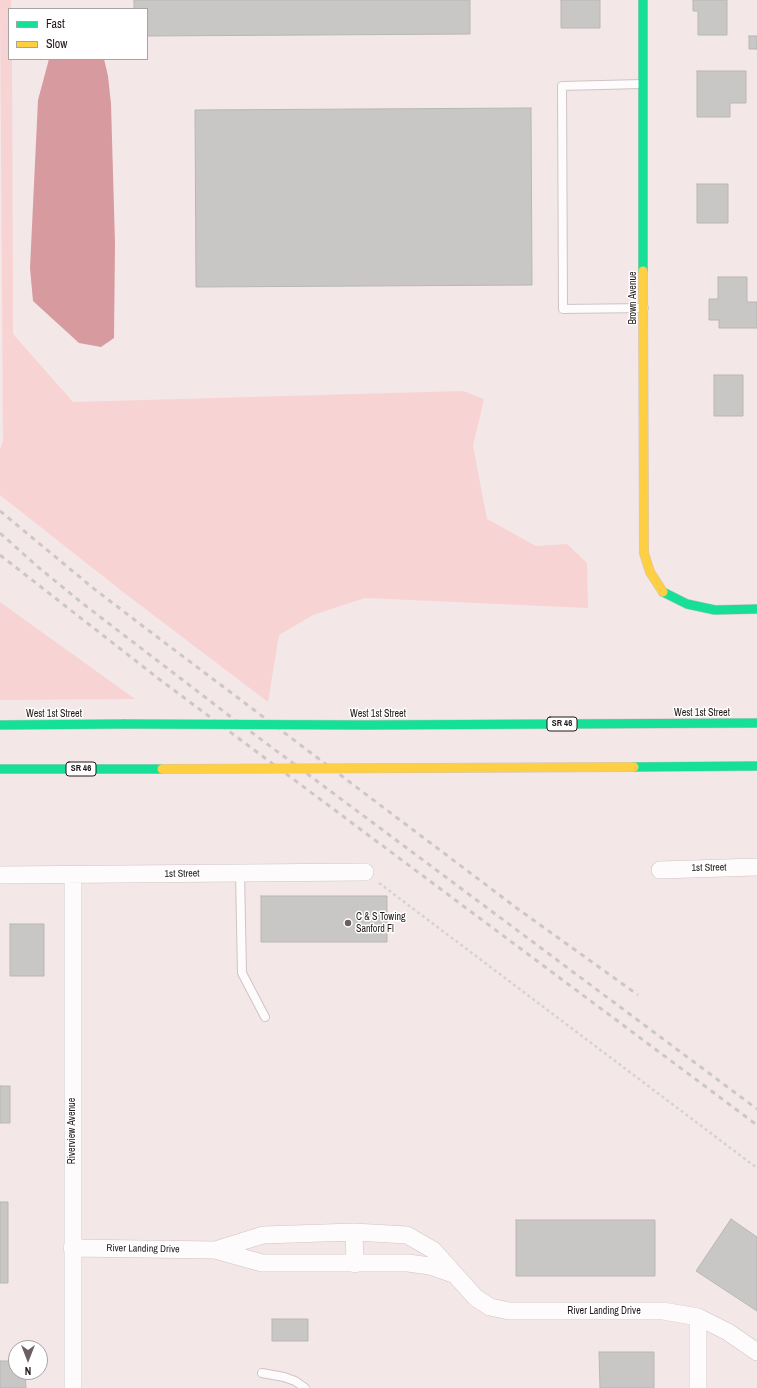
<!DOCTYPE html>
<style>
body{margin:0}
#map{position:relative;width:757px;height:1388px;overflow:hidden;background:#f4e7e7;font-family:"Archivo Narrow",sans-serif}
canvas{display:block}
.legend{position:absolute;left:8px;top:8px;width:140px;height:52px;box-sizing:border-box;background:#fff;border:1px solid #a6a3a3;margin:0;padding:5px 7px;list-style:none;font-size:12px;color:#211819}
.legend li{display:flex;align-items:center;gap:8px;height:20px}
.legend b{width:20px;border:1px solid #a6a3a3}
.north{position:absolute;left:8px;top:1340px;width:40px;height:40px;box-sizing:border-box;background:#fff;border:1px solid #a6a3a3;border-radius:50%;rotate:180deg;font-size:11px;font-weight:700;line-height:16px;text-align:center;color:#211819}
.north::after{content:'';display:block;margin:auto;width:14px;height:18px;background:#6b6061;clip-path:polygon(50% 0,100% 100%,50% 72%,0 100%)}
</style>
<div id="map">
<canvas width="757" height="1388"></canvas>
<ul class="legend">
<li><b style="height:5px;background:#16e098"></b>Fast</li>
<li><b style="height:5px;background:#ffcf43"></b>Slow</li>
</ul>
<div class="north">N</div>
</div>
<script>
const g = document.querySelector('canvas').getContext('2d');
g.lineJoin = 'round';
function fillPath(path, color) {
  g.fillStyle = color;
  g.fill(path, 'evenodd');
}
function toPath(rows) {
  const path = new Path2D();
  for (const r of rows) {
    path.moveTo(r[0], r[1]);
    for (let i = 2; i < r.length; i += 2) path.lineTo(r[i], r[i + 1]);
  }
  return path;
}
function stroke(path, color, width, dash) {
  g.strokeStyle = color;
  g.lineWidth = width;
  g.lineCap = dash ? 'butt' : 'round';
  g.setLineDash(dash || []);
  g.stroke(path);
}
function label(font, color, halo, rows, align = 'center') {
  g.font = font + ' "Archivo Narrow",sans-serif';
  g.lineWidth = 3;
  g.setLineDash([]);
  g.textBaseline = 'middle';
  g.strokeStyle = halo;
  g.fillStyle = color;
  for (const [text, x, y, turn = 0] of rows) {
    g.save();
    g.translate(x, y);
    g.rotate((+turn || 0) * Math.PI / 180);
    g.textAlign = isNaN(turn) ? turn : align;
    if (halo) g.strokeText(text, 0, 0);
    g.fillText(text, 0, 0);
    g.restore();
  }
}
const green = toPath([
 [0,0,11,0,11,9,9,9,9,59,12,59,13,334,73,402,463,391,484,399,473,446,487,519,536,546,567,544,587,563,588,608,365,598,313,615,279,635,268,702,123,592,0,495,0,449,3,441],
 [0,602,135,699,0,700]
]);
const water = toPath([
 [49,59,104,59,108,76,111,104,115,244,114,338,101,347,79,343,33,301,30,268,38,100]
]);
const building = toPath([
 [134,0,470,0,470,34,147,36,147,9,134,9,134,0],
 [561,0,600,0,600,28,561,28,561,0],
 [693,0,727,0,727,35,698,35,698,11,693,11,693,0],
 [749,36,757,36,757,49,749,49,749,36],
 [697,71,746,71,746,103,730,103,730,117,697,117,697,71],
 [531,108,532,285,196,287,195,110,531,108],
 [697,184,728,184,728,223,697,223,697,184],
 [718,277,747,277,747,302,757,302,757,328,719,328,719,320,709,320,709,299,718,299,718,277],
 [714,375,743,375,743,416,714,416,714,375],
 [261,896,387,896,387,942,261,942,261,896],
 [10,924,44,924,44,976,10,976,10,924],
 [0,1086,10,1086,10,1123,0,1123,0,1086],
 [0,1202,8,1202,8,1283,0,1283,0,1202],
 [731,1219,757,1237,757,1311,696,1271,731,1219],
 [516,1220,655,1220,655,1276,516,1276,516,1220],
 [272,1319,308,1319,308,1341,272,1341,272,1319],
 [599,1352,654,1352,654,1388,600,1388,599,1352],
 [0,1361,16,1361,16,1372,25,1372,26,1388,0,1388,0,1361]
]);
const path = toPath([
 [379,883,757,1168]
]);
const lane = toPath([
 [642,84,562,86,563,309,644,308],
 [240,873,242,973,265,1017],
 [262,1373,284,1377,295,1381,305,1388]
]);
const street = toPath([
 [660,870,757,867],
 [0,875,365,872],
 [73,875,73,1388],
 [354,1232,355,1264],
 [72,1248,215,1250,262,1263,408,1263,430,1266,453,1274],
 [215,1250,263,1235,354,1232,407,1235,433,1250,476,1298,490,1307,509,1311,663,1311,698,1317,728,1332,757,1352],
 [698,1388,698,1317]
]);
const fast = toPath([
 [643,0,643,271],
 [663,592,687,604,715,610,757,609],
 [0,725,125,724],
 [367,725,757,723],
 [634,767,757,766],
 [0,769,162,769]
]);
const slow = toPath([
 [643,271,644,553,650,572,663,592],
 [425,768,634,767]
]);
const rail = toPath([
 [0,511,93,588,144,627,518,909,638,995],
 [0,533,38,567,82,603,231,717,757,1109],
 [0,555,159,679,757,1125]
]);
const fastBridge = toPath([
 [125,724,367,725]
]);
const slowBridge = toPath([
 [162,769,425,768]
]);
const markers = [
 [348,923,4,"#6b6061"]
];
const shields = [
 [562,724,30],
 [81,769,30]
];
const shieldNames = [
 ["SR 46",562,724],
 ["SR 46",81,769]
];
const streetNames = [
 ["Brown Avenue",633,298,-90],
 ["West 1st Street",702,713],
 ["West 1st Street",54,714],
 ["West 1st Street",378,714],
 ["1st Street",709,868,-1],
 ["1st Street",182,874,-1],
 ["Riverview Avenue",72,1131,-90],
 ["River Landing Drive",143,1249,1],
 ["River Landing Drive",604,1311]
];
const poiNames = [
 ["C & S Towing",356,917],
 ["Sanford Fl",356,929]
];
fillPath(green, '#f7d3d4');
fillPath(water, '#d79a9f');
fillPath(building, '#c9c7c6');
stroke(building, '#b8b7b5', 1);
stroke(lane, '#cfc4c4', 10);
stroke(street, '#cfc4c4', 18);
stroke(fast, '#cfc4c4', 10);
stroke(slow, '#cfc4c4', 10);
stroke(path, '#d6d2d3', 2.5, [3, 3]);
stroke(lane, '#fdfbfb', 8);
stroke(street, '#fdfbfb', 17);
stroke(fast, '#16e098', 9);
stroke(slow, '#ffcf43', 9);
stroke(rail, '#ccc8c8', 3, [5, 5]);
stroke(fastBridge, '#cfc4c4', 10, []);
stroke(slowBridge, '#cfc4c4', 10, []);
stroke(fastBridge, '#16e098', 9);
stroke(slowBridge, '#ffcf43', 9);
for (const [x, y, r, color] of markers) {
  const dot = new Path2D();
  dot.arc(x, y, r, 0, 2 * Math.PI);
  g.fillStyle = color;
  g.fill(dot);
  stroke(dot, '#fff', 1.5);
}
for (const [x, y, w] of shields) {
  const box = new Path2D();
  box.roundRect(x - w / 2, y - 7, w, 14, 3);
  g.fillStyle = '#fff';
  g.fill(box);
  stroke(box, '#211819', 1);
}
label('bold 9px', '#211819', null, shieldNames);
label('10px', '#211819', '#fff', streetNames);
label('10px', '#211819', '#fff', poiNames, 'left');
</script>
